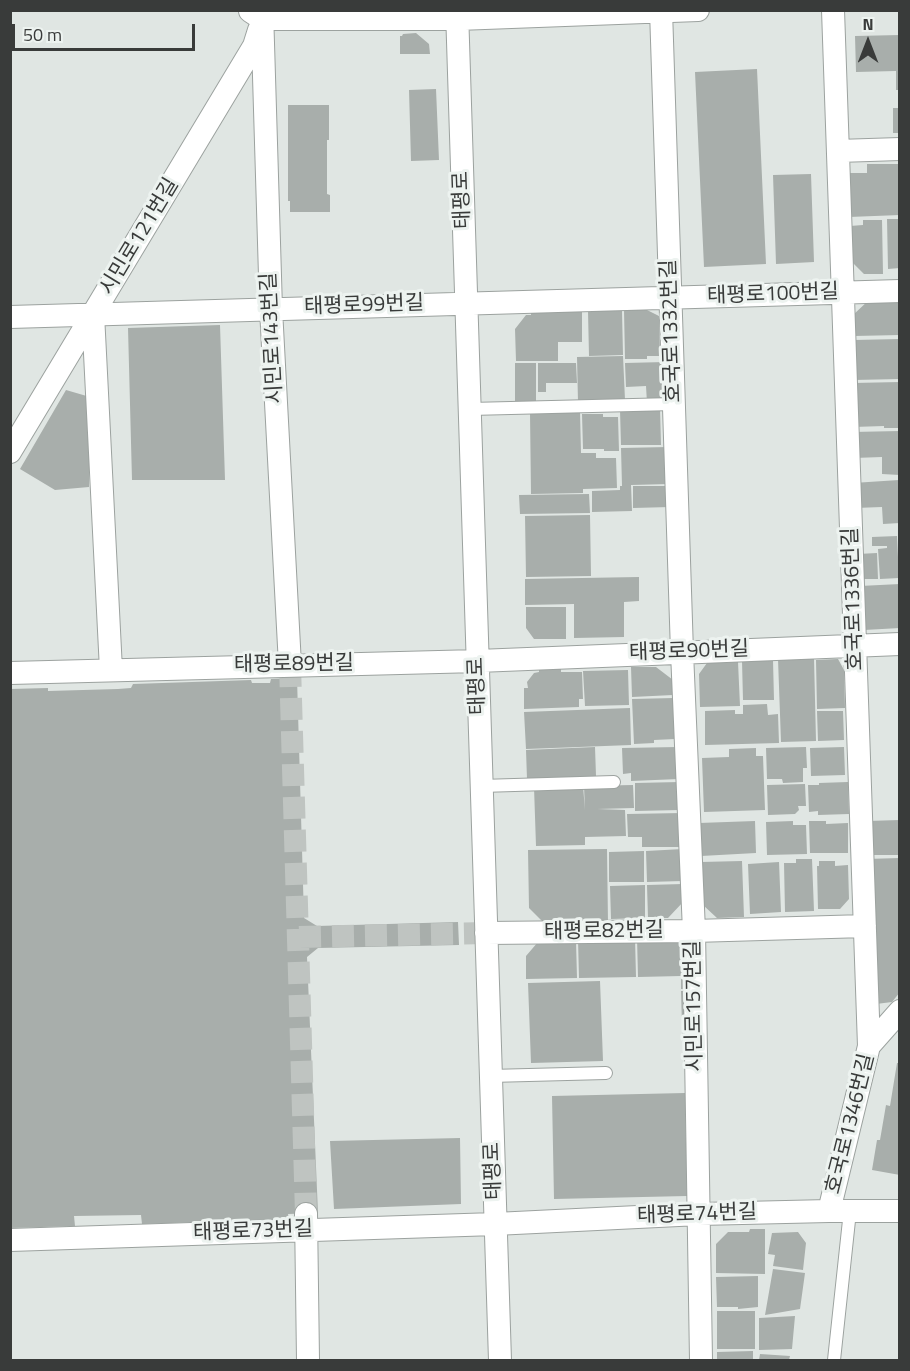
<!DOCTYPE html>
<meta charset="utf-8">
<style>
body{margin:0}
#map{position:relative;width:910px;height:1371px;overflow:hidden;background:#e0e6e3;font-family:"Titillium Web",sans-serif}
canvas{display:block}
.frame{position:absolute;inset:0;border:12px solid #393b3a;pointer-events:none}
.north{position:absolute;left:838px;top:12px;width:60px;height:60px;-webkit-text-stroke:4px #edf3f0;paint-order:stroke;rotate:0deg;font-size:16px;font-weight:700;line-height:24px;text-align:center;color:#393b3a}
.north::after{content:'';display:block;margin:auto;width:21px;height:27px;background:#393b3a;clip-path:polygon(50% 0,100% 100%,50% 72%,0 100%)}
.scale{position:absolute;left:12px;top:24px;width:183px;height:27px;box-sizing:border-box;border:3px solid #393b3a;border-top:0;padding-left:8px;font-size:18px;line-height:21px;white-space:nowrap;color:#393b3a;-webkit-text-stroke:4px #edf3f0;paint-order:stroke}
</style>
<div id="map">
<canvas width="910" height="1371"></canvas>
<div class="frame"></div>
<div class="north">N</div>
<div class="scale">50 m</div>
</div>
<script>
const g = document.querySelector('canvas').getContext('2d');
g.lineJoin = 'round';
function fillPath(path, color) {
  g.fillStyle = color;
  g.fill(path, 'evenodd');
}
function toPath(rows) {
  const path = new Path2D();
  for (const r of rows) {
    path.moveTo(r[0], r[1]);
    for (let i = 2; i < r.length; i += 2) path.lineTo(r[i], r[i + 1]);
  }
  return path;
}
function stroke(path, color, width, dash) {
  g.strokeStyle = color;
  g.lineWidth = width;
  g.lineCap = dash ? 'butt' : 'round';
  g.setLineDash(dash || []);
  g.stroke(path);
}
function label(font, color, halo, rows, align = 'center') {
  g.font = font + ' "Titillium Web","Noto Sans KR",sans-serif';
  g.lineWidth = 6;
  g.setLineDash([]);
  g.textBaseline = 'middle';
  g.strokeStyle = halo;
  g.fillStyle = color;
  for (const [text, x, y, turn = 0] of rows) {
    g.save();
    g.translate(x, y);
    g.rotate((+turn || 0) * Math.PI / 180);
    g.textAlign = isNaN(turn) ? turn : align;
    if (halo) g.strokeText(text, 0, 0);
    g.fillText(text, 0, 0);
    g.restore();
  }
}
const building = toPath([
 [416,33,429,44,430,54,400,54,400,36,402,36,403,34],
 [900,35,900,90,896,90,896,71,856,72,855,36],
 [757,69,766,264,704,267,695,72],
 [436,89,439,160,411,161,409,90],
 [288,105,329,105,329,140,327,140,327,194,330,195,330,212,290,212,290,201,288,201],
 [893,108,900,108,900,133,893,133],
 [867,164,900,164,900,215,849,217,848,173,867,173],
 [811,174,814,262,776,264,773,175],
 [887,219,900,219,900,268,888,269],
 [863,220,882,220,883,274,864,274,851,261,850,226,863,225],
 [900,299,900,335,854,336,853,315,869,300],
 [582,310,582,342,558,342,558,361,516,361,515,329,526,315,531,315,531,311],
 [624,310,647,310,659,316,660,356,647,356,647,359,625,359],
 [588,311,622,311,623,355,589,356],
 [220,325,225,480,132,480,128,328],
 [900,339,900,379,854,380,854,340],
 [623,356,625,400,578,402,577,357],
 [665,362,666,402,647,403,646,386,626,387,625,363],
 [515,363,536,363,536,403,515,403],
 [538,363,576,363,577,383,546,383,546,392,538,392],
 [900,382,900,428,884,428,884,426,853,427,853,383],
 [66,390,90,397,89,487,55,490,20,469],
 [660,408,661,445,621,445,620,410],
 [580,412,581,453,596,453,596,458,616,458,617,488,583,489,583,493,531,494,530,413],
 [582,414,603,414,603,417,618,417,619,451,604,451,604,449,583,449],
 [900,431,900,475,882,474,882,457,854,458,852,432],
 [668,447,669,484,631,485,632,511,592,512,592,491,620,490,620,486,622,486,621,448],
 [899,480,900,523,883,524,882,507,855,508,853,483],
 [633,486,669,486,670,507,633,508],
 [589,494,590,513,520,514,519,495],
 [590,515,591,576,526,577,525,516],
 [897,536,899,578,880,579,878,549,887,548,887,546,872,546,872,537],
 [877,553,878,579,859,579,858,554],
 [639,577,639,601,624,602,624,637,574,638,574,604,525,605,525,579],
 [900,584,900,628,864,630,860,586],
 [526,607,566,607,566,639,534,639,526,628],
 [814,658,816,741,781,742,778,659],
 [838,659,844,670,845,708,817,709,816,660],
 [773,660,774,700,743,700,742,661],
 [738,662,740,706,700,707,699,674,707,663],
 [631,667,656,667,673,680,673,695,632,697],
 [561,668,561,672,582,672,583,699,579,699,579,707,524,709,524,688,528,688,527,682,534,673,539,672,539,669],
 [628,670,629,705,585,706,583,671],
 [297,678,304,918,317,926,458,922,459,945,318,948,307,957,318,1213,288,1214,289,1219,142,1224,141,1215,74,1216,75,1226,10,1228,10,689,48,688,48,691,118,689,131,688,133,684,251,680,252,683,270,683,271,679],
 [674,698,675,739,654,740,654,743,634,744,632,699],
 [767,704,768,715,778,714,779,743,705,745,705,711,735,710,735,714,743,714,743,705],
 [630,708,631,745,526,749,524,712],
 [817,711,843,711,844,740,818,741],
 [595,747,596,776,527,779,526,750],
 [678,747,679,779,631,781,631,773,623,774,622,748],
 [806,747,807,768,803,768,803,782,783,783,782,779,767,779,766,748],
 [844,747,845,775,811,776,810,748],
 [756,748,756,756,763,756,765,810,704,812,702,758,729,757,729,749],
 [680,782,680,810,635,811,635,783],
 [848,782,849,814,818,815,818,811,809,812,808,785,819,785,819,783],
 [805,784,806,806,798,806,799,810,795,814,768,815,767,785],
 [633,785,634,808,597,809,625,810,626,836,585,837,585,845,536,846,534,787,583,786,585,810,584,786],
 [682,813,683,847,642,847,642,837,628,837,627,814],
 [900,820,900,855,868,855,867,821],
 [755,821,756,853,701,856,699,823],
 [793,821,793,825,806,825,807,854,767,855,766,822],
 [809,821,826,821,826,824,848,823,848,853,810,853],
 [607,849,608,923,546,925,529,908,528,850],
 [683,849,683,881,647,882,646,851],
 [644,851,644,882,609,882,609,852],
 [900,858,900,992,892,1002,876,1004,866,859],
 [796,859,812,859,814,911,785,912,784,863,796,863],
 [742,861,744,917,717,918,703,905,701,862],
 [819,861,835,861,835,866,848,865,849,899,840,909,818,909,817,866,819,866],
 [779,862,781,912,750,914,748,864],
 [683,884,684,901,668,918,648,918,647,885],
 [645,885,645,918,611,919,610,886],
 [671,936,691,952,692,989,681,989,681,976,638,977,637,937],
 [635,938,636,977,579,978,578,939],
 [576,941,577,978,526,979,526,956,538,942],
 [600,981,603,1061,531,1063,528,983],
 [681,991,691,991,694,1059,683,1059],
 [897,1063,900,1063,900,1175,872,1170,877,1140,880,1140,886,1105,890,1106],
 [685,1093,687,1196,554,1199,552,1096],
 [460,1138,461,1204,334,1209,330,1141],
 [750,1229,765,1229,765,1274,716,1273,716,1244,728,1232,749,1232],
 [798,1232,806,1243,803,1270,773,1266,775,1255,768,1254,772,1233],
 [773,1269,805,1273,800,1309,765,1315],
 [758,1276,758,1307,738,1309,738,1307,717,1307,716,1277],
 [717,1311,755,1311,755,1349,717,1349],
 [795,1316,792,1349,759,1350,759,1318],
 [753,1351,753,1360,717,1360,717,1352],
 [760,1354,790,1356,789,1360,759,1360]
]);
const streetTunnel = toPath([
 [290,665,306,1214],
 [299,937,486,933]
]);
const lane = toPath([
 [470,409,674,404],
 [481,786,614,782],
 [490,1076,606,1073],
 [834,1360,850,1211]
]);
const street = toPath([
 [262,10,271,309,290,665],
 [457,10,500,1360],
 [661,10,682,652,694,931,701,1360],
 [833,10,869,1046],
 [250,11,262,19,458,19,698,10],
 [838,151,900,149],
 [93,314,111,670],
 [10,317,900,291],
 [10,452,254,46,259,30],
 [10,673,478,661,900,644],
 [486,933,694,931,865,926],
 [829,1211,869,1046,900,1011],
 [306,1214,308,1360],
 [10,1240,495,1224,699,1214,829,1211,900,1211]
]);
const streetNames = [
 ["태평로",463,200,-92],
 ["시민로121번길",140,237,-59],
 ["태평로100번길",773,295,-2],
 ["태평로99번길",364,306,-2],
 ["호국로1332번길",672,331,-92],
 ["시민로143번길",273,338,-93],
 ["호국로1336번길",854,599,-92],
 ["태평로90번길",689,652,-2],
 ["태평로89번길",294,665,-1],
 ["태평로",478,686,-92],
 ["태평로82번길",604,932,-1],
 ["시민로157번길",695,1006,-91],
 ["호국로1346번길",851,1124,-76],
 ["태평로",494,1171,-92],
 ["태평로74번길",697,1215,-2],
 ["태평로73번길",253,1232,-2]
];
fillPath(building, '#a8aeab');
stroke(streetTunnel, '#bfc4c1', 22, [22, 11]);
stroke(lane, '#9ca29f', 14);
stroke(street, '#9ca29f', 24);
stroke(lane, '#fff', 12);
stroke(street, '#fff', 22);
label('21px', '#393b3a', '#edf3f0', streetNames);
</script>
